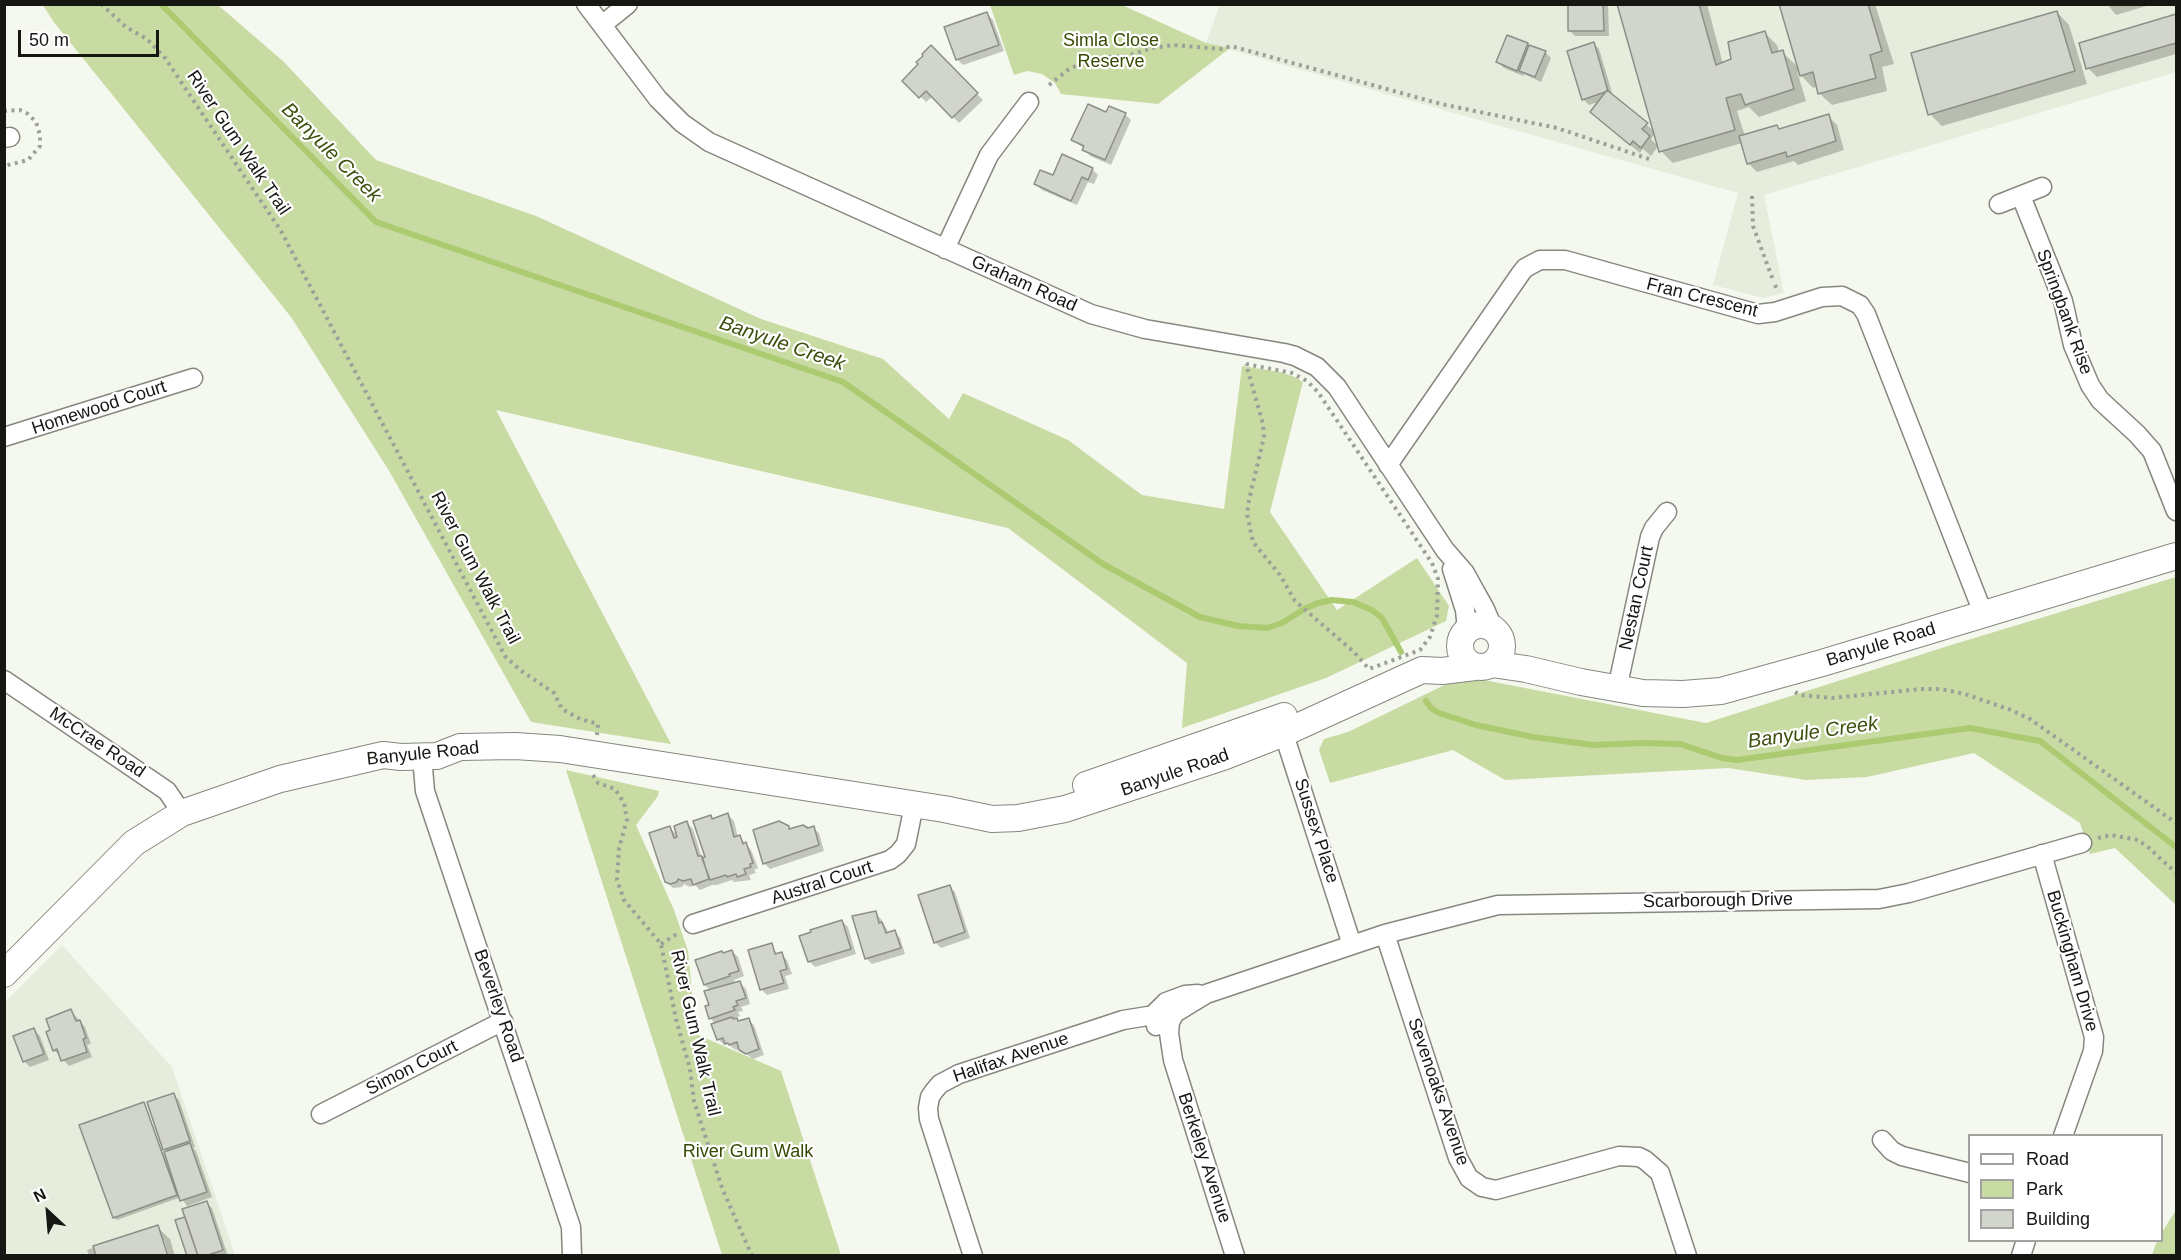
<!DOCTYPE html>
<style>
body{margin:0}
#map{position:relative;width:2181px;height:1260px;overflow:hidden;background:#f4f8ee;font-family:Arial,sans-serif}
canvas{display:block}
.frame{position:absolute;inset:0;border:6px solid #161713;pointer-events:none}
.legend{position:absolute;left:1968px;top:1134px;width:195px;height:108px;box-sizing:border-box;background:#fff;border:2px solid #a2a2a1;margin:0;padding:8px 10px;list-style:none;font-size:18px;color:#161713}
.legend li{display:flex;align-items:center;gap:12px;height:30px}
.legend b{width:30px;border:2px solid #a2a2a1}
.north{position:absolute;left:18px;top:1182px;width:60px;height:60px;-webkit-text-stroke:4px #fff;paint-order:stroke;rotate:334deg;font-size:16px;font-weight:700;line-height:24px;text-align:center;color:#161713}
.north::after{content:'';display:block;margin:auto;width:21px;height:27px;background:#161713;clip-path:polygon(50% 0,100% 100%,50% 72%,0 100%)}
.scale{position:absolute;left:18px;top:30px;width:141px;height:27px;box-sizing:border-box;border:3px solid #161713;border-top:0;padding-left:8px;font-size:18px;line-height:21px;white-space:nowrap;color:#161713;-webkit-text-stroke:4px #fff;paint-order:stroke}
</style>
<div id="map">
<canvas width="2181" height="1260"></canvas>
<div class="frame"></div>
<ul class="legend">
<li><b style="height:8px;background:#fff"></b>Road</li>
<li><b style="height:16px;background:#c7dba3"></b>Park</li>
<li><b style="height:16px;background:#d1d5cb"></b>Building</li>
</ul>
<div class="north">N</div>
<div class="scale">50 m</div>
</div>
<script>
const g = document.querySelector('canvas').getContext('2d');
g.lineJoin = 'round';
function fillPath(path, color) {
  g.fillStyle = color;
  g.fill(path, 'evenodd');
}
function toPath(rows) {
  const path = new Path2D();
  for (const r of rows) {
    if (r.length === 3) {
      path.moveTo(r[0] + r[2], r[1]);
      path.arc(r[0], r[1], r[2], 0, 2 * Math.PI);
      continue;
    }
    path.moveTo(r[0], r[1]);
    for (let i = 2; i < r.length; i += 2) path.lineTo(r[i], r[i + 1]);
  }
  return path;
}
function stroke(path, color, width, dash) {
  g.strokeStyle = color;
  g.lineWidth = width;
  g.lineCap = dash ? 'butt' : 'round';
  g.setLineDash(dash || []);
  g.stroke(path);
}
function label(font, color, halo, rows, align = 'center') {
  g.font = font + ' Arial,sans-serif';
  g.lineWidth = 4.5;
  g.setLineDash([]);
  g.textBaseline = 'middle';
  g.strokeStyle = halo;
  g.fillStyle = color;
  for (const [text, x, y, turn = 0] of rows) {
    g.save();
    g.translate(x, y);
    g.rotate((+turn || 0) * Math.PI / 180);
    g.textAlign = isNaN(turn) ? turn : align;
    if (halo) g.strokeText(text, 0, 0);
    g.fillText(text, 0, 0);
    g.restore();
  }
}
const built = toPath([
 [1220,4,2176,5,2176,72,1764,195,1784,293,1763,298,1713,285,1738,193,1206,43],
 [62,945,172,1067,235,1255,5,1256,5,1002]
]);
const green = toPath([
 [43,5,218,5,284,62,376,160,536,216,761,319,883,359,949,419,963,393,1068,440,1142,495,1224,509,1242,366,1280,372,1295,377,1303,382,1270,512,1337,610,1417,558,1449,606,1446,621,1326,678,1182,728,1187,663,1008,528,496,410,671,744,531,722,388,469,291,317,53,21],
 [990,5,1122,5,1206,43,1230,48,1158,104,1061,94,1055,83,1042,74,1027,71,1014,75],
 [2176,577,2176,905,2115,848,2090,854,2080,823,1974,753,1867,777,1806,780,1728,768,1505,780,1453,750,1330,783,1319,750,1324,739,1348,732,1463,676,1706,723,1948,646],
 [566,770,659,791,658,796,636,825,674,910,688,951,696,1034,781,1071,841,1255,722,1255],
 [2176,1210,2176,1255,2152,1255,2157,1241,2162,1240,2162,1232]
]);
const shadow = toPath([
 [1569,4,1608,4,1609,36,1575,36,1569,30],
 [1618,4,1707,4,1723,64,1733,60,1764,32,1777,45,1779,52,1782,52,1799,68,1780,4,1875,4,1894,64,1882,67,1887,91,1832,105,1819,93,1818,86,1813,88,1797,71,1806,101,1759,117,1749,107,1737,111,1745,136,1781,131,1828,116,1837,125,1844,150,1798,165,1794,161,1757,172,1748,163,1742,143,1673,163,1661,151,1655,133,1651,139,1658,146,1651,156,1643,149,1640,153,1601,121,1601,101,1589,105,1583,99,1593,43,1599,49,1613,96,1655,132],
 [2107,4,2153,4,2116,15],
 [2057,12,2069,25,2087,84,1942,126,1930,114],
 [987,14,993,20,1004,51,963,65,957,59],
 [2176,16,2176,54,2097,77,2088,68,2081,44],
 [1527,45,1545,52,1551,58,1541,82,1524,74,1523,76,1504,68,1498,62],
 [931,47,983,100,959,123,933,96,926,102,905,81],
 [1107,114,1125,114,1131,120,1111,165,1090,156,1084,148,1072,140],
 [1092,169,1098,175,1094,184,1088,182,1077,205,1042,190,1036,184,1054,177],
 [728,815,734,821,738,838,740,837,751,850,758,868,754,870,756,873,749,875,751,880,734,882,732,880,717,885,712,885,700,890,695,885,690,887,684,884,682,887,673,888,667,882,670,828,679,837,687,823,693,829,702,858,707,858,711,817,713,820],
 [788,827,790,830,813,828,819,833,824,851,770,869,764,863],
 [949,886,955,892,970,938,941,948,935,942],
 [875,913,881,919,889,933,895,932,900,938,905,954,872,964,866,958],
 [842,921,848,927,856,954,815,967,809,961],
 [771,945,778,955,781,954,787,960,792,974,785,976,789,989,767,995,762,990,750,951],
 [732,951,738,957,744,976,734,980,735,984,740,983,746,989,750,1004,741,1007,743,1011,738,1012,740,1016,735,1018,740,1023,748,1020,754,1025,764,1055,753,1059,740,1049,736,1050,727,1044,724,1045,718,1039,716,1024,710,1018,711,991,705,985,697,960],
 [71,1011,85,1027,91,1044,87,1045,92,1057,69,1066,54,1050],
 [34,1030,40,1036,49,1060,30,1067,24,1061],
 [173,1095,179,1100,195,1147,193,1148,196,1151,212,1197,187,1206,181,1197,117,1220,114,1218,143,1103,163,1154,168,1152,165,1149],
 [206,1203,212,1208,228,1256,188,1256,187,1218],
 [157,1227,170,1239,175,1256,169,1256,164,1240,161,1240,166,1256,89,1256,87,1250]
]);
const stream = toPath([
 [161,4,376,222,843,382,1103,564,1200,617,1238,626,1267,628,1282,623,1306,608,1318,603,1332,600,1353,602,1372,610,1382,618,1401,652],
 [1426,701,1431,708,1439,713,1476,725,1533,737,1593,745,1642,743,1680,744,1722,758,1737,760,1970,728,2040,741,2176,847]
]);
const building = toPath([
 [1568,4,1603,4,1604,31,1568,31,1568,4],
 [1617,4,1699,4,1716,65,1731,59,1728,42,1765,31,1772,53,1783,50,1794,89,1745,105,1741,94,1726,98,1735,130,1659,152,1617,4],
 [1779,4,1868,4,1882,51,1870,55,1876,78,1818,94,1813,72,1800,76,1779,4],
 [2057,11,2075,71,1928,115,1911,53,2057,11],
 [987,12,999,45,956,60,944,27,987,12],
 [2176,14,2176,43,2086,69,2079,43,2176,14],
 [1507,35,1528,43,1517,71,1496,62,1507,35],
 [1594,42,1608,91,1582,100,1567,51,1594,42],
 [931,45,978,93,952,118,926,91,919,98,902,81,918,64,916,62,923,56,922,54,931,45],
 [1529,45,1546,51,1535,77,1519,71,1529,45],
 [1607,90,1648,123,1642,129,1650,136,1641,148,1633,141,1630,145,1590,112,1607,90],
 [1088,104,1106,112,1109,106,1126,113,1105,160,1082,150,1084,146,1071,140,1088,104],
 [1829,114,1836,141,1787,157,1786,152,1747,164,1739,136,1777,125,1779,129,1829,114],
 [1062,154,1093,168,1088,180,1082,177,1071,201,1034,184,1040,170,1053,175,1062,154],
 [728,813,734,837,740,835,743,844,746,842,753,863,750,864,751,867,744,869,746,874,737,877,736,874,727,877,726,875,710,880,702,858,705,857,693,821,711,815,712,819,728,813],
 [687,821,698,856,702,856,709,879,693,885,691,879,683,881,678,879,677,882,670,884,665,882,649,833,670,826,674,838,677,837,674,826,687,821],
 [779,821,789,826,789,829,803,825,808,828,814,826,819,845,763,864,753,830,779,821],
 [950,885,965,932,934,943,918,895,950,885],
 [876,911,879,923,882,922,886,933,895,930,901,948,865,959,852,916,876,911],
 [842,920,851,949,808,962,799,936,811,932,810,930,842,920],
 [772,943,775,954,782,952,787,969,780,971,784,983,760,990,748,950,772,943],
 [732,950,739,971,729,974,730,976,704,985,695,960,722,951,723,953,732,950],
 [740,981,746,998,736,1001,738,1005,733,1007,735,1010,709,1019,705,1006,709,1005,704,991,740,981],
 [71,1009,76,1021,80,1020,86,1038,83,1039,87,1052,61,1061,57,1049,53,1051,46,1032,50,1030,46,1019,71,1009],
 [732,1017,733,1019,737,1018,738,1021,749,1018,759,1049,746,1054,739,1050,737,1042,729,1045,728,1043,725,1044,723,1038,717,1040,711,1024,732,1017],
 [34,1028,44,1054,23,1062,13,1036,34,1028],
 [174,1093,190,1141,163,1150,147,1102,174,1093],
 [144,1102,177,1195,113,1218,79,1125,144,1102],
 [190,1143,207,1192,180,1201,164,1152,190,1143],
 [207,1201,223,1250,205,1256,198,1256,182,1209,207,1201],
 [185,1217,198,1256,187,1256,175,1220,185,1217],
 [158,1225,168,1256,96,1256,93,1246,158,1225]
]);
const path = toPath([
 [101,4,126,27,147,39,165,58,281,231,505,656,520,670,554,693,562,709,580,719,598,724,597,735],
 [1049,85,1069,69,1094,58,1127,56,1152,48,1173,45,1221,49,1231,46,1441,104,1557,128,1649,159],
 [4,111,20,110,28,114,36,122,40,135,40,146,28,160,4,166],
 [1752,196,1753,226,1773,280],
 [1775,285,1778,292],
 [1246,364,1292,373,1307,381,1318,392,1432,563,1438,579,1437,615,1430,637,1420,650,1369,669,1354,652,1295,601,1280,575,1253,542,1247,514,1249,500,1264,437,1263,424,1246,364],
 [1795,692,1800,695,1832,698,1922,689,1941,689,1965,694,2011,710,2030,719,2176,823],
 [593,775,598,783,615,789,624,803,627,820,619,848,617,880,624,900,661,944,676,1019,690,1069,694,1101,722,1188,752,1256],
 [2098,838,2111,835,2138,840,2149,848,2176,873],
 [661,944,680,932]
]);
const street = toPath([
 [586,4,658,99,682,123,709,142,1091,314,1145,329,1284,353,1295,356,1317,367,1337,387,1445,550,1465,573,1485,609,1493,628],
 [602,25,628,4],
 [4,138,10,137],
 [2021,196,2063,301,2073,345,2090,385,2100,400,2137,434,2152,451,2176,511],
 [1999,204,2042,187],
 [945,249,989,155,1029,102],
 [4,437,193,378],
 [1388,465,1521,273,1525,268,1540,260,1565,260,1758,314,1775,312,1822,297,1842,296,1860,305,1866,314,1983,613],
 [1452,569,1465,610,1467,630],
 [4,680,167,791,182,813],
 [1617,689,1650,537,1654,528,1667,512],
 [1280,722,1352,945],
 [422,757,425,791,571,1227,572,1256],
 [2042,854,2094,1037,2093,1051,2063,1136],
 [693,924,890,860,898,854,906,844,914,805],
 [1385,934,1458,1158,1469,1178,1482,1187,1496,1190,1619,1156,1639,1157,1645,1160,1660,1173,1687,1256],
 [1156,1026,1155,1013,1166,1002,1185,995,1198,994],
 [321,1114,503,1021],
 [1882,1140,1892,1151,1902,1156,1970,1173],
 [973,1256,929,1119,928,1108,930,1097,934,1091,940,1084,959,1074,1123,1020,1148,1016,1171,1018],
 [1235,1256,1173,1060,1169,1033,1170,1022,1175,1013,1206,994,1385,934,1498,905,1879,899,1909,893,2082,843],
 [2021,1256,2026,1240]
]);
const secondary = toPath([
 [1481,646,21],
 [1492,664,1526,669,1581,682,1643,693,1683,694,1721,691,1822,663,2176,556],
 [1086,785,1284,716],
 [4,974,134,843,182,813,280,779,383,755,401,757,437,756,460,747,515,746,560,749,944,809,992,819,1018,818,1065,809,1223,757,1284,733,1422,670,1442,671,1475,667]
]);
const parkNames = [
 ["Simla Close",1111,41],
 ["Reserve",1111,62],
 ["River Gum Walk",748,1152]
];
const streetNames = [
 ["River Gum Walk Trail",238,143,56],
 ["Graham Road",1024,284,24],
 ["Fran Crescent",1702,298,14],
 ["Springbank Rise",2064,312,70],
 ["Homewood Court",99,408,-18],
 ["River Gum Walk Trail",475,568,62],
 ["Nestan Court",1637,598,-78],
 ["Banyule Road",1881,645,-17],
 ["McCrae Road",97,743,34],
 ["Banyule Road",423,754,-6],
 ["Banyule Road",1175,773,-19],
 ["Sussex Place",1316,831,72],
 ["Austral Court",822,883,-18],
 ["Scarborough Drive",1718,901,-1],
 ["Buckingham Drive",2072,961,74],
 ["Beverley Road",498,1006,71],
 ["River Gum Walk Trail",695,1033,77],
 ["Halifax Avenue",1011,1058,-19],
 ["Simon Court",412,1068,-27],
 ["Sevenoaks Avenue",1438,1092,71],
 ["Berkeley Avenue",1204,1158,72]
];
const waterNames = [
 ["Banyule Creek",331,153,45],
 ["Banyule Creek",782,344,19],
 ["Banyule Creek",1813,733,-8]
];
fillPath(built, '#e7eddc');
fillPath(green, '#c7dba3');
fillPath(shadow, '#0003');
stroke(stream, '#acca70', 6);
fillPath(building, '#d1d5cb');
stroke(building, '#8c8f87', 1.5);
stroke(street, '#84887f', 21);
stroke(secondary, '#84887f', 28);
stroke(path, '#9da098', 4, [3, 4.5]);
stroke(street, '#fff', 18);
stroke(secondary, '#fff', 26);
label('18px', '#374903', '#fff', parkNames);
label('18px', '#161713', '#fff', streetNames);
label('italic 20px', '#3d4f0c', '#fff', waterNames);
</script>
